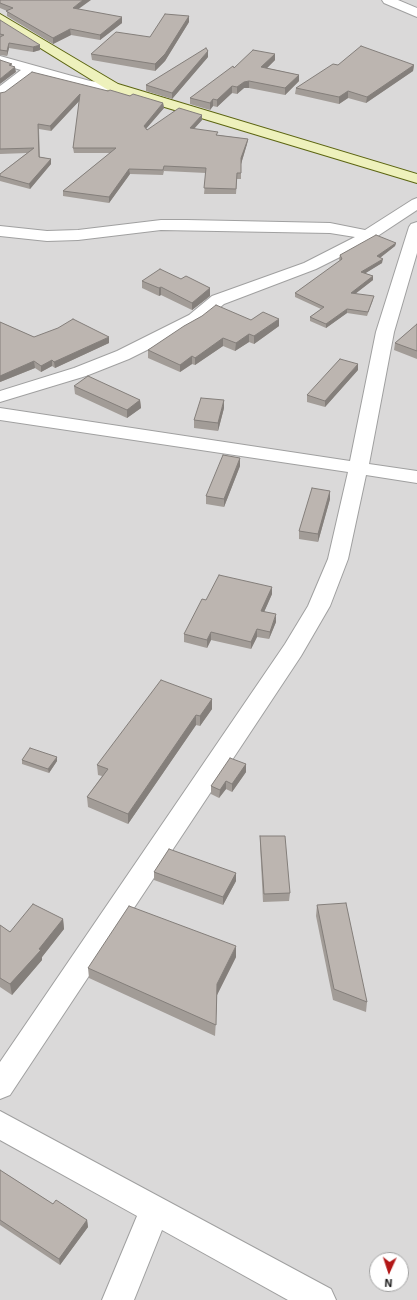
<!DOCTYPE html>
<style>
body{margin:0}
#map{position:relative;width:417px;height:1300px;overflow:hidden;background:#ece9e3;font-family:"Exo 2",sans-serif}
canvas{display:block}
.north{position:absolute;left:369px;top:1252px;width:40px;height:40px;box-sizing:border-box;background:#fff;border:1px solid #a4a4a4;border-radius:50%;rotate:183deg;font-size:11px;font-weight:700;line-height:16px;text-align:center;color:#1c1c1c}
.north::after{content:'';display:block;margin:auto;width:14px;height:18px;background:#b21717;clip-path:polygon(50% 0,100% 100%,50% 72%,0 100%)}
</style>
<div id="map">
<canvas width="417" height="1300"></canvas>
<div class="north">N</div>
</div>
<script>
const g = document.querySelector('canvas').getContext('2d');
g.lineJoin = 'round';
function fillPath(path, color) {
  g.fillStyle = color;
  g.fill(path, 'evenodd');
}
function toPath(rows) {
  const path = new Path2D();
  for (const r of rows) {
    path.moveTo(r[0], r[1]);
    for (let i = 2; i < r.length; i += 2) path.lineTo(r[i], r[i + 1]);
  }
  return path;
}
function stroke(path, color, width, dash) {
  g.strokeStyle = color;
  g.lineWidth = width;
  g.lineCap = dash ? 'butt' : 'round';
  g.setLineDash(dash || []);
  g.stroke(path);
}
const residential = toPath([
 [0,0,417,0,417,1300,0,1300],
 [377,1260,401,1260,401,1284,377,1284]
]);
const street = toPath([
 [382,0,398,0,417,8,417,17,384,3,382,0],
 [0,56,90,81,118,84,120,87,118,90,113,91,89,89,33,74,5,96,0,97,0,86,21,70,0,64,0,56],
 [417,198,417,210,364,245,316,269,224,304,201,323,129,359,86,376,0,402,0,391,74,368,117,351,189,315,212,296,304,263,355,237,330,233,161,230,78,240,47,241,0,236,0,226,47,231,78,230,161,220,187,220,330,223,365,230,412,200,417,198],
 [417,222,417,253,394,332,369,464,417,471,417,483,366,475,348,559,330,606,301,656,10,1095,0,1099,0,1062,285,644,308,606,328,559,348,472,0,420,0,408,350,461,376,332,409,227,411,224,417,222],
 [0,1111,331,1289,336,1300,288,1300,162,1230,134,1300,102,1300,137,1216,0,1140,0,1111]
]);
const secondary = toPath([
 [0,14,118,84,417,174,417,183,108,90,0,23,0,14]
]);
const wall = toPath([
 [0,0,79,9,122,23,100,40,71,35,53,44,7,16,7,11,0,8],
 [0,20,40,50,33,52,9,48,7,56,0,55],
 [189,22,165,61,155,71,92,60,91,54,150,37],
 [275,54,275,60,267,68,299,75,299,81,285,95,249,88,244,88,237,94,232,93,217,107,213,106,210,110,190,104,190,98,234,68],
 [208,57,172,99,146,91,146,85],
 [338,65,414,65,413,71,366,103,348,98,339,104,295,94,296,88],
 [108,91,163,103,164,108,146,129,147,130,202,115,202,120,194,129,218,135,248,139,247,144,241,164,241,179,237,179,236,194,204,194,206,173,164,171,163,175,130,174,109,203,63,196,63,191,110,153,74,153,73,148,80,100,51,131,39,129,40,157,51,159,51,164,30,189,0,181,0,174,27,153,0,154,0,93],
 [396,243,395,246,380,258,382,263,365,273,373,276,373,280,355,294,373,300,367,316,347,313,326,328,310,321,310,317,321,309,295,297,295,293,340,261,339,259,340,255],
 [181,279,210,288,210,296,192,310,161,295,159,296,142,288,142,281],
 [251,320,279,326,254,344,249,342,235,351,223,346,195,365,192,364,180,372,148,358,148,350],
 [0,322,34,337,109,343,55,368,52,366,41,372,35,368,0,382],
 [417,324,417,359,394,350,395,343],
 [358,370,325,407,307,402,307,395],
 [74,386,140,400,141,408,127,418,75,394],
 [224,408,218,431,194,428,194,420],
 [240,458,240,466,224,507,206,504,206,496],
 [330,491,330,499,318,542,299,539,299,531],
 [272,587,272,594,264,612,276,622,269,639,257,637,251,649,211,640,207,648,184,642,184,634,206,600],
 [212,699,212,709,200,726,196,725,128,824,88,807,87,797,102,776,98,775,97,765],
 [22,760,57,761,49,773,22,764],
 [246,764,246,772,232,792,226,789,219,798,211,794,211,786],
 [260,836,290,893,289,901,263,902,260,844],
 [154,872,236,873,236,881,223,905,154,880],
 [317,905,367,1002,366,1012,333,1000,316,916],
 [63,919,64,929,42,957,42,960,12,995,0,987,0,925,10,932],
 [236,957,217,995,215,1036,89,978,88,968],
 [0,1170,53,1204,87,1220,88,1227,60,1265,0,1225]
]);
const shadedWall = toPath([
 [83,0,91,0,73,13,73,8],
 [189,16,189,22,165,61,155,71,155,64],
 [122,17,122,23,100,40,100,35],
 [70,29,71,35,53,44,53,38],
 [9,43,9,48,7,56,7,51],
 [40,45,40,50,33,52,33,47],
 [208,51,208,57,172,99,172,93],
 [275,54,275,60,261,74,261,67],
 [414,65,413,71,366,103,367,97],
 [15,67,16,72,0,84,0,79],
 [299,75,299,81,285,95,285,88],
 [249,81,249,88,244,88,237,94,237,87,244,82],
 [232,86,232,93,217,107,217,100],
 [348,91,348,98,339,104,339,97],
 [80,94,81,99,51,131,50,126],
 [213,99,213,106,210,110,210,103],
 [163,103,164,108,144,131,144,126],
 [202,115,202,120,190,133,190,128],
 [248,139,247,144,241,164,241,158],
 [51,159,51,164,30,189,29,184],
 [129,169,130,174,109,203,109,197],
 [396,243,395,246,377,260,377,256],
 [383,259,382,263,361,276,361,272],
 [373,276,373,280,351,297,351,293],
 [161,287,161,295,159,296,159,288],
 [210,288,210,296,192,310,192,303],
 [347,309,347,313,326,328,326,324],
 [279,319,279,326,254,344,254,336],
 [249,334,249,342,235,351,236,343],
 [109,337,109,343,55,368,54,362],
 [223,338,223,346,195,365,195,358],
 [192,356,192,364,180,372,180,365],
 [52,360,52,366,41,372,41,366],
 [34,361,35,368,0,382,0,376],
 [358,364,358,370,325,407,325,401],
 [140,400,141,408,127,418,127,410],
 [224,400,224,408,218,431,218,423],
 [240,458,240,466,224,507,224,499],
 [330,491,330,499,318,542,318,534],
 [272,587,272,594,261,619,261,611],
 [276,614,276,622,269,639,270,632],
 [257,629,257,637,251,649,251,642],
 [211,632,211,640,207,648,207,640],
 [212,699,212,709,200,726,200,716],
 [196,715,196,725,128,824,128,814],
 [57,757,57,761,49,773,48,769],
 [246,764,246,772,232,792,232,784],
 [226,781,226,789,219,798,220,790],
 [236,873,236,881,223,905,223,897],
 [63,919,64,929,42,957,42,960,12,995,10,984],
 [236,946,236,957,217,995,215,1036,217,984],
 [87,1220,88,1227,60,1265,59,1259]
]);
const building = toPath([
 [0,0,83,0,73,8,122,17,100,35,70,29,53,38,6,11,13,8,0,3,0,0],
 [165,14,189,16,165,54,155,64,91,54,116,32,150,37,165,14],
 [0,20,40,45,33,47,9,43,7,51,0,50,0,37,4,35,0,34,0,20],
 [361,46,414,65,367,97,348,91,339,97,296,88,333,64,338,65,361,46],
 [206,48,208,51,172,93,146,85,206,48],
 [253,50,275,54,261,67,299,75,285,88,249,81,244,82,237,87,232,86,217,100,213,99,210,103,190,98,233,66,234,68,253,50],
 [0,60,12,64,9,65,15,67,0,79,0,60],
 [32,72,108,91,110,90,130,96,133,94,163,103,144,126,147,130,179,108,202,115,190,128,218,132,216,135,248,139,241,158,241,173,237,173,236,189,204,188,206,168,164,166,163,170,129,169,109,197,63,191,116,148,73,148,80,94,50,126,38,124,39,157,51,159,29,184,0,176,0,174,34,148,0,149,0,93,5,92,32,72],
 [376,235,396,243,377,256,383,259,361,272,373,276,351,293,374,296,368,312,347,309,326,324,310,317,324,307,295,293,342,259,340,255,376,235],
 [160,269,181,279,186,276,210,288,192,303,161,287,159,288,142,281,160,269],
 [216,305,251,320,263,312,279,319,254,336,249,334,236,343,223,338,195,358,192,356,180,365,148,350,184,326,202,316,216,305],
 [73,319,109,337,54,362,52,360,41,366,34,361,0,376,0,322,34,337,58,328,73,319],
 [417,324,417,351,395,343,417,324],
 [340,359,358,364,325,401,307,395,340,359],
 [88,376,140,400,127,410,74,386,88,376],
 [201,398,224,400,218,423,194,420,201,398],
 [223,455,240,458,224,499,206,496,223,455],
 [312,488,330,491,318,534,299,531,312,488],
 [219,575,272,587,261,611,276,614,270,632,257,629,251,642,211,632,207,640,184,634,202,599,206,600,219,575],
 [161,680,212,699,200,716,196,715,128,814,87,797,108,769,97,765,161,680],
 [30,748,57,757,48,769,22,760,30,748],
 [230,758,246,764,232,784,226,781,220,790,211,786,230,758],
 [260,836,285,836,290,893,264,894,260,836],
 [169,849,236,873,223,897,154,872,169,849],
 [346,903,367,1002,334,989,317,905,346,903],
 [33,904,63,919,39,949,41,950,10,984,0,978,0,925,10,932,33,904],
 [129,906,236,946,217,984,216,1025,88,968,129,906],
 [0,1170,53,1204,56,1200,87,1220,59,1259,0,1220,0,1170]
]);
fillPath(residential, '#dad9d9');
stroke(street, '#a0a0a0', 2);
stroke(secondary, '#5c6511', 2);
fillPath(street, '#fff');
fillPath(secondary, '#eef1bc');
fillPath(wall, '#a29c97');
fillPath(shadedWall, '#847f7b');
fillPath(building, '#bcb5b0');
stroke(building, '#847f7b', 1);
</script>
